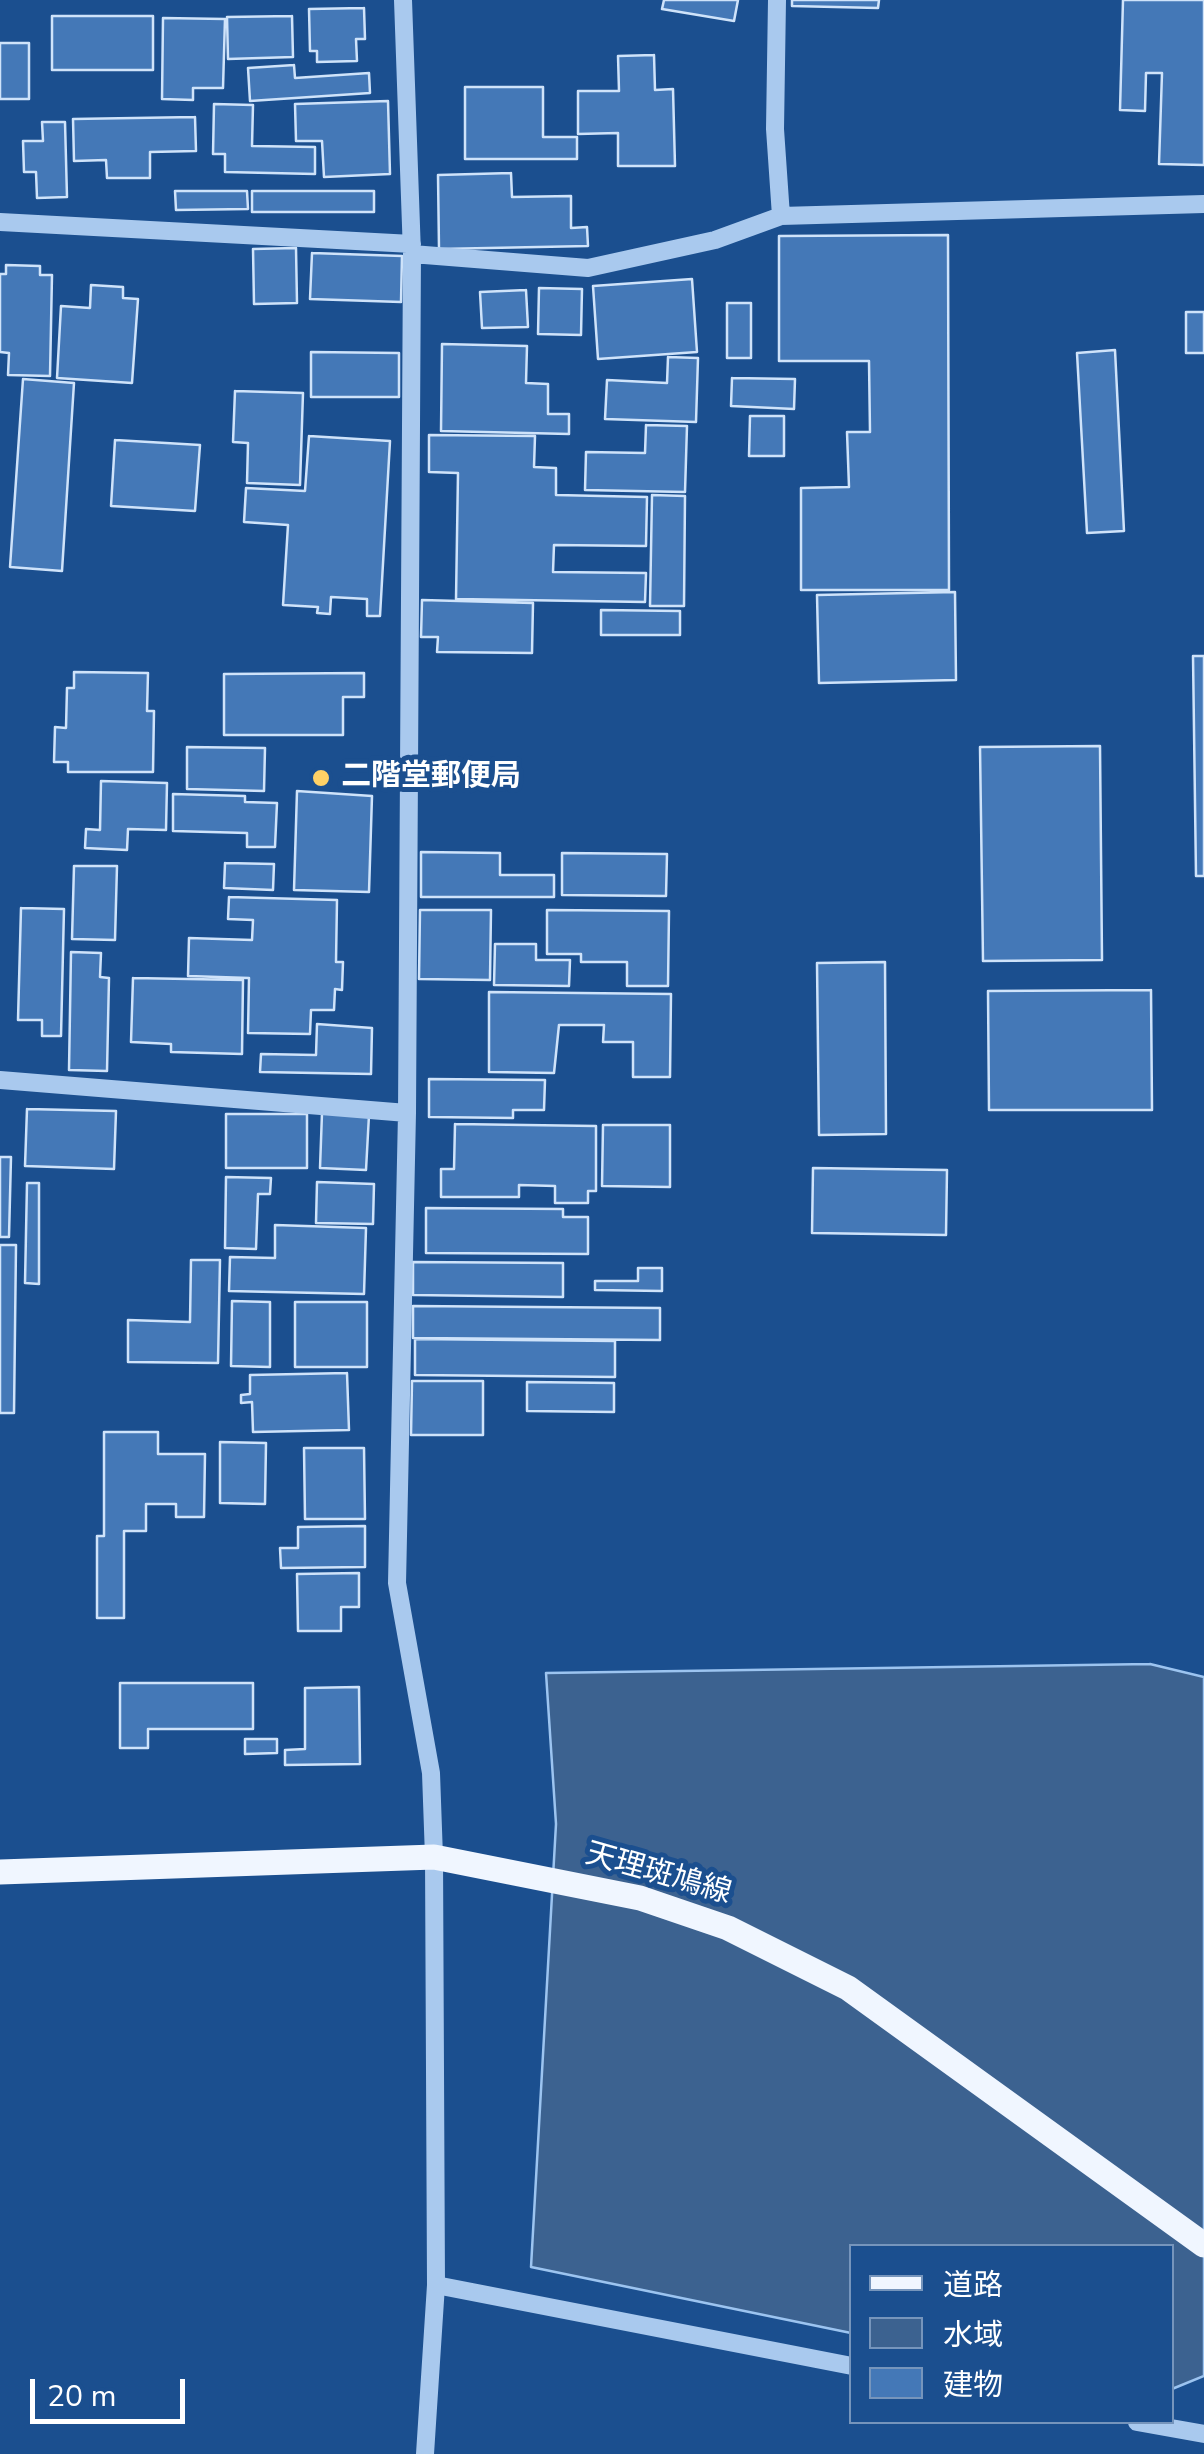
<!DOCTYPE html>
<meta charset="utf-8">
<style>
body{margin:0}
#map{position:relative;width:1204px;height:2454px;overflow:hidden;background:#1b4f8f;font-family:"Nunito Sans","Noto Sans JP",sans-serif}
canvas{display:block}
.legend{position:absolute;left:849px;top:2244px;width:325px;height:180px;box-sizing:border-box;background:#1b4f8f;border:2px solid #7695bc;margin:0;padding:12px 18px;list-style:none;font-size:30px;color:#fff}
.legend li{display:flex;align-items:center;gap:20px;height:50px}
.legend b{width:50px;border:2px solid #7695bc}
.scale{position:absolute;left:30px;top:2379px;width:155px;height:45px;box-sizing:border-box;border:5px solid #fff;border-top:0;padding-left:12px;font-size:30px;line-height:35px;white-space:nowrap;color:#fff;-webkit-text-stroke:8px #1b4f8f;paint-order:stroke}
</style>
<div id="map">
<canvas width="1204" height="2454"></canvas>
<ul class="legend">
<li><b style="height:12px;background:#f0f6ff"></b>道路</li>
<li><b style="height:28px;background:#3c6290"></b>水域</li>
<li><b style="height:28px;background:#4478b7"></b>建物</li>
</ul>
<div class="scale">20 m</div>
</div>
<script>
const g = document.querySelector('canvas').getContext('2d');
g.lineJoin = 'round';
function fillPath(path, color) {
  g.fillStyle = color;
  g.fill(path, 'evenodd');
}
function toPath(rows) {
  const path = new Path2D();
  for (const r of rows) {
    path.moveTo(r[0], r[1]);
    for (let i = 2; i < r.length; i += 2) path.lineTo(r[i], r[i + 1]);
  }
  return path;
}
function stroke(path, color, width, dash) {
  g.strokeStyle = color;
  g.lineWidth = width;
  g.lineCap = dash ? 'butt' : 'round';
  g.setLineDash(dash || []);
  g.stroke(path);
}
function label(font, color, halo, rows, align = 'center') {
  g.font = font + ' "Nunito Sans","Noto Sans JP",sans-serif';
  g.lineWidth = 10;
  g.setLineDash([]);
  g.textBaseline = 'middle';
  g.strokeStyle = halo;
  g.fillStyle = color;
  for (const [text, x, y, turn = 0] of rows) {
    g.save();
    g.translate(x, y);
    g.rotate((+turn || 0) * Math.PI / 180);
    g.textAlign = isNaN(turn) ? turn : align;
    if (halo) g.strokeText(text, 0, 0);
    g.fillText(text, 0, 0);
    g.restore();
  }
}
const water = toPath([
 [1150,1664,1204,1677,1204,2376,1172,2389,1172,2246,852,2246,851,2333,531,2267,556,1824,546,1673,1150,1664]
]);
const building = toPath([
 [664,0,738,0,734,21,662,9,664,0],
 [792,0,879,0,878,8,792,6,792,0],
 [1123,0,1204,0,1204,165,1159,164,1162,73,1146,73,1145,111,1120,110,1123,0],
 [364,8,365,39,356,39,357,61,317,62,317,51,310,51,309,9,364,8],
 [52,16,153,16,153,70,52,70,52,16],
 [292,16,293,57,228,59,227,17,292,16],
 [163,18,225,19,223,88,193,88,193,100,162,99,163,18],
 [0,43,29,43,29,99,0,99,0,43],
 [654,55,655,90,673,89,675,166,618,166,618,133,578,134,578,91,619,91,618,56,654,55],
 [294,65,295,78,369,73,370,93,250,101,248,68,294,65],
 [465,87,543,87,543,137,577,137,577,159,465,159,465,87],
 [388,101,390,174,324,177,322,141,296,141,295,104,388,101],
 [214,104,253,105,252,146,315,147,315,174,225,172,225,154,213,154,214,104],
 [195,117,196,151,150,152,150,178,107,178,106,160,74,161,73,119,195,117],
 [42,122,65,122,67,197,37,198,36,172,24,172,23,141,43,141,42,122],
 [511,173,512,197,571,196,571,228,587,227,588,246,439,249,438,175,511,173],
 [175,191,247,191,248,209,176,210,175,191],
 [252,191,374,191,374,212,252,212,252,191],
 [948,235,949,590,801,590,801,488,849,487,847,432,870,432,869,361,779,361,779,236,948,235],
 [296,248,297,303,254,304,253,249,296,248],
 [312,253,402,256,401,302,310,299,312,253],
 [6,265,40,266,40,275,52,275,50,376,8,375,9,353,0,352,0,274,6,274,6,265],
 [692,279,697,352,598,359,593,286,692,279],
 [91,285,123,287,123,298,138,299,132,383,57,378,61,306,90,308,91,285],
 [539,288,582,289,581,335,538,334,539,288],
 [526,290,528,327,482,328,480,292,526,290],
 [727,303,751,303,751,358,727,358,727,303],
 [1186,312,1204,312,1204,353,1186,353,1186,312],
 [442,344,527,346,526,383,548,384,548,414,569,414,569,434,441,431,442,344],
 [1115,350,1124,531,1087,533,1077,353,1115,350],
 [311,352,399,353,399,397,311,397,311,352],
 [668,357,698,358,696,422,605,419,607,380,667,383,668,357],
 [732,378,795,379,794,409,731,406,732,378],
 [23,379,74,383,62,571,10,567,23,379],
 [235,391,303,393,300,485,247,483,248,443,233,442,235,391],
 [750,416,784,416,784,456,749,456,750,416],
 [646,425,687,426,685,492,585,490,586,452,645,453,646,425],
 [429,435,535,436,534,467,556,468,556,495,647,497,646,546,554,545,553,572,646,573,645,602,456,599,458,473,429,472,429,435],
 [309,436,390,441,380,616,367,616,367,599,331,597,330,614,317,613,318,607,283,605,288,525,244,522,246,488,305,491,309,436],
 [115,440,200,445,195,511,111,506,115,440],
 [652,495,685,496,684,606,650,606,652,495],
 [955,592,956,680,819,683,817,595,955,592],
 [422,600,533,603,532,653,437,652,438,637,421,637,422,600],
 [601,610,680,611,680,635,601,635,601,610],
 [1193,656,1204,656,1204,876,1196,876,1193,656],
 [74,672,148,673,147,711,154,711,153,772,68,772,68,762,54,762,55,727,66,728,67,688,74,688,74,672],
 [364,673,364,697,343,697,343,735,224,735,224,674,364,673],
 [1100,746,1102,960,983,961,980,747,1100,746],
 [187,747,265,748,264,791,187,789,187,747],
 [101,781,167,783,166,830,128,829,127,850,85,848,86,829,100,830,101,781],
 [297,791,372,796,369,892,294,890,297,791],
 [173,794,245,796,245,802,277,803,275,847,247,847,247,833,173,831,173,794],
 [421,852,500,853,500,875,554,875,554,897,421,897,421,852],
 [562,853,667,854,666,896,562,895,562,853],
 [225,863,274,864,273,890,224,888,225,863],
 [74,866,117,866,115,940,72,939,74,866],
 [229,897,337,900,336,962,343,962,342,990,335,989,334,1010,311,1010,310,1034,248,1033,249,978,188,976,189,938,252,940,253,920,228,919,229,897],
 [21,908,64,909,61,1036,42,1036,42,1020,18,1020,21,908],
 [420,910,491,910,490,980,419,979,420,910],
 [547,910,669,911,668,986,627,986,627,962,581,962,581,954,547,954,547,910],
 [495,944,536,944,536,960,570,960,569,986,494,985,495,944],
 [71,952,101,953,100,977,109,978,107,1071,69,1070,71,952],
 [885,962,886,1134,819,1135,817,963,885,962],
 [133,978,243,980,242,1054,171,1052,171,1044,131,1042,133,978],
 [1151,990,1152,1110,989,1110,988,991,1151,990],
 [489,992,671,994,670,1077,633,1077,633,1042,603,1042,604,1025,559,1025,554,1073,489,1072,489,992],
 [317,1024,372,1028,371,1074,260,1072,261,1054,316,1055,317,1024],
 [429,1079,545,1080,544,1110,513,1110,513,1118,429,1117,429,1079],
 [27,1109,116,1111,114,1169,25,1166,27,1109],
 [322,1113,369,1115,366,1170,320,1168,322,1113],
 [226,1114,307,1114,307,1168,226,1168,226,1114],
 [455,1124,596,1126,596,1191,588,1191,588,1203,555,1203,555,1186,519,1185,519,1197,441,1197,441,1169,454,1169,455,1124],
 [603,1125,670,1125,670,1187,602,1186,603,1125],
 [0,1157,11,1157,9,1237,0,1237,0,1157],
 [813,1168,947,1170,946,1235,812,1233,813,1168],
 [226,1177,271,1178,270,1194,258,1194,256,1249,225,1248,226,1177],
 [317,1182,374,1184,373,1224,316,1223,317,1182],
 [27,1183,39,1183,39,1284,25,1283,27,1183],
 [426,1208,563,1209,563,1217,588,1217,588,1254,426,1253,426,1208],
 [275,1225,366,1228,364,1294,229,1291,230,1257,275,1258,275,1225],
 [0,1245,16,1245,14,1413,0,1413,0,1245],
 [191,1260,220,1260,218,1363,128,1362,128,1320,190,1322,191,1260],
 [413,1262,563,1263,563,1297,413,1295,413,1262],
 [638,1268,662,1268,662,1291,595,1290,595,1281,638,1281,638,1268],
 [232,1301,270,1302,270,1367,231,1366,232,1301],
 [295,1302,367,1302,367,1367,295,1367,295,1302],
 [413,1306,660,1308,660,1340,413,1338,413,1306],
 [415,1339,615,1341,615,1377,415,1375,415,1339],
 [347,1373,349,1430,253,1432,252,1402,241,1403,241,1395,250,1394,250,1375,347,1373],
 [412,1381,483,1381,483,1435,411,1435,412,1381],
 [527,1382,614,1383,614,1412,527,1411,527,1382],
 [104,1432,158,1432,158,1454,205,1454,204,1517,176,1517,176,1504,146,1504,146,1531,124,1531,124,1618,97,1618,97,1536,104,1536,104,1432],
 [220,1442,266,1443,265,1504,220,1503,220,1442],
 [304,1448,364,1448,365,1519,305,1519,304,1448],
 [365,1526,365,1567,281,1568,280,1548,298,1548,298,1527,365,1526],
 [359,1573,359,1607,341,1607,341,1631,298,1631,297,1574,359,1573],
 [120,1683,253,1683,253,1729,148,1729,148,1748,120,1748,120,1683],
 [359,1687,360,1764,285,1765,285,1750,305,1749,305,1688,359,1687],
 [245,1739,277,1739,277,1753,245,1754,245,1739]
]);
const minor = toPath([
 [403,0,412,254,407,1113,397,1583,431,1773,434,1857,436,2285,425,2454],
 [777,0,775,129,781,216],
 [0,222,412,244],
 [412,254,588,268,715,240,781,216,1204,204],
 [0,1080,407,1113],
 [436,2285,852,2366],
 [1137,2422,1204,2434]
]);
const major = toPath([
 [0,1872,434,1857,640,1898,728,1928,848,1988,1204,2245]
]);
const markers = [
 [321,778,10,"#ffd166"]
];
const poiNames = [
 ["二階堂郵便局",341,778]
];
const streetNames = [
 ["天理斑鳩線",658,1875,16]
];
fillPath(water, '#3c6290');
stroke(water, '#9cc4f0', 2.5);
fillPath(building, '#4478b7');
stroke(building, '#cfe3fa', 2.5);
stroke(minor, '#a9c9ee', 18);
stroke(major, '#f0f6ff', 25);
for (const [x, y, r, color] of markers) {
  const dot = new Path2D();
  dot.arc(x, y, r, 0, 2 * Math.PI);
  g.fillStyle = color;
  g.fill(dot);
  stroke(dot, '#1b4f8f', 4);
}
label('bold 30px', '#fff', '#1b4f8f', poiNames, 'left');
label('30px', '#fff', '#1b4f8f', streetNames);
</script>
